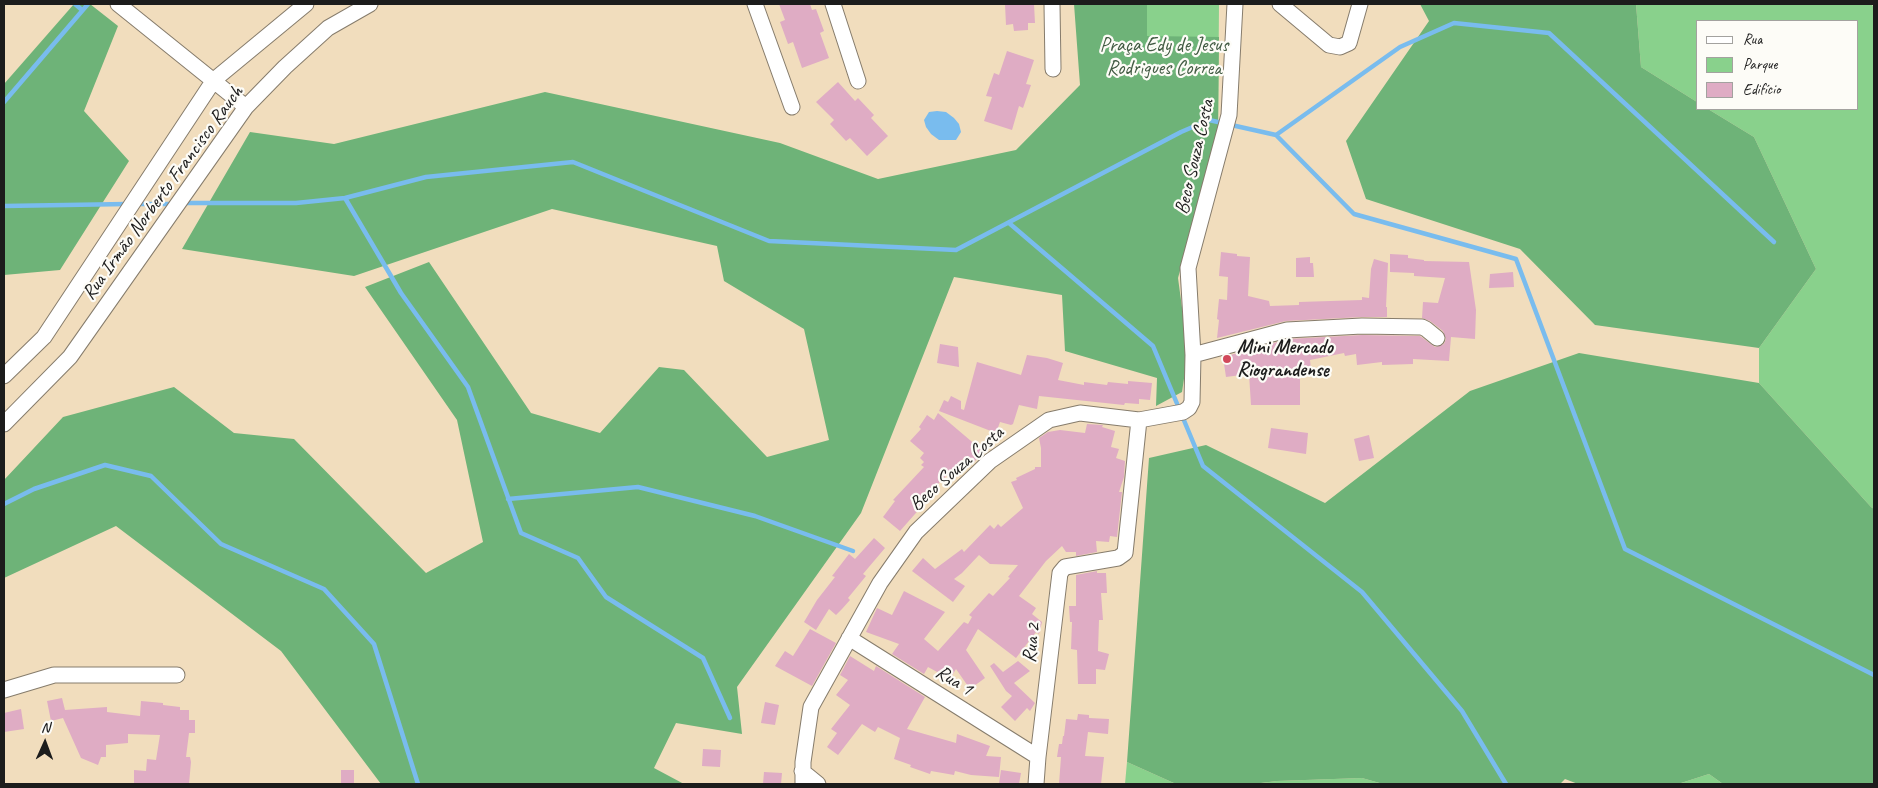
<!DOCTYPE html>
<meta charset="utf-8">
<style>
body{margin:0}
#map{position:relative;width:1878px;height:788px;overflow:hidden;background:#f1ddbd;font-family:Caveat,sans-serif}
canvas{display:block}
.frame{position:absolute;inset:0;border:5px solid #1c1c1c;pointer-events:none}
.legend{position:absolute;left:1696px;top:20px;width:162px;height:90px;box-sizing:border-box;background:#fdfcf7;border:1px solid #a3a29f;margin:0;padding:6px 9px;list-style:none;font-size:15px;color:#1c1c1c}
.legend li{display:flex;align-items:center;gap:10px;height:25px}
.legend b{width:25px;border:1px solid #a3a29f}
.north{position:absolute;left:20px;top:718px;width:50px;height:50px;-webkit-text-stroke:4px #fdfcf7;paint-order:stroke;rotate:2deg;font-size:14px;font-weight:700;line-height:20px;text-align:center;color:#1c1c1c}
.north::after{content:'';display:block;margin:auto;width:18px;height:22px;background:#1c1c1c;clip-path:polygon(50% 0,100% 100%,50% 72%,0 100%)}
</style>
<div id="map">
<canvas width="1878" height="788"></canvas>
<div class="frame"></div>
<ul class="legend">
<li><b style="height:6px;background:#fff"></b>Rua</li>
<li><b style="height:14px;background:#89d18c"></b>Parque</li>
<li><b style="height:14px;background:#dfacc4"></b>Edifício</li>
</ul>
<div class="north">N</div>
</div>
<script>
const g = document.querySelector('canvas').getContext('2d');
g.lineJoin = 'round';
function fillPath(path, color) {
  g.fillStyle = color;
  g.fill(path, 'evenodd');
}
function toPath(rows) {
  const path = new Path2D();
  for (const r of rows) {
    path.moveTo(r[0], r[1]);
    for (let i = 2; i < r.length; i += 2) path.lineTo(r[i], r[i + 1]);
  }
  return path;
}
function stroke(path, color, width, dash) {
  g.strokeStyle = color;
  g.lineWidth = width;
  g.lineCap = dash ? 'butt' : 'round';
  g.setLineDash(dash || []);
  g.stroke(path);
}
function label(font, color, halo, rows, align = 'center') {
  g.font = font + ' Caveat,sans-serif';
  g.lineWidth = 4.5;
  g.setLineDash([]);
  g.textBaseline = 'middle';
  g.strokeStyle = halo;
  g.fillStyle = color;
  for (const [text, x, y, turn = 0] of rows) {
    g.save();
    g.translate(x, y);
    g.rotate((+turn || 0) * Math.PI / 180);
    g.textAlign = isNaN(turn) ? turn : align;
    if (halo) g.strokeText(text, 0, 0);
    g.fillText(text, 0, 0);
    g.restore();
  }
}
const green = toPath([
 [1074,4,1219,4,1218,131],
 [1636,4,1871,4,1874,7,1874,509,1871,507,1759,383,1759,348,1816,269,1754,137,1708,109,1857,109,1857,21,1697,21,1697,102,1641,67],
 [1127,762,1176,784,1125,784],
 [1709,774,1723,784,1678,784],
 [1362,778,1383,784,1253,784,1277,781]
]);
const forest = toPath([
 [74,4,90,4,118,26,84,111,129,161,60,270,4,275,4,84],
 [1074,4,1147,4,1147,36,1219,37,1218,131,1178,278,1188,352,1182,392,1156,406,1157,378,1065,351,1062,295,954,277,861,513,737,687,742,734,676,723,654,768,684,784,381,784,281,651,116,526,4,578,4,480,63,417,174,387,234,433,294,439,426,573,483,542,457,420,365,287,429,262,531,413,600,433,659,367,684,370,767,457,829,440,804,329,724,281,717,246,552,209,354,276,182,249,250,132,334,144,545,92,780,143,878,179,1016,150,1080,85],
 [1420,4,1636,4,1641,67,1697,102,1697,109,1708,109,1754,137,1816,269,1759,348,1595,325,1520,249,1366,199,1346,141,1429,21],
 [1579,353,1759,383,1871,507,1874,509,1874,784,1723,784,1709,774,1678,784,1578,784,1565,779,1560,784,1383,784,1362,778,1277,781,1253,784,1176,784,1127,762,1149,458,1206,445,1325,503,1470,391]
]);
const water = toPath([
 [937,111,946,112,954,118,959,124,961,132,956,140,939,140,931,134,926,127,924,120,929,112]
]);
const stream = toPath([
 [75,4,82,10],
 [4,102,88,4],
 [1276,135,1400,47,1454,23,1549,33,1774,242],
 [345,198,401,293,468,387,521,533,578,558,606,597,703,658,730,718],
 [182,203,296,203,345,198,426,177,573,162,769,241,956,250,1181,132,1209,120,1276,135,1354,214,1516,259,1625,549,1874,675],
 [137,204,175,204],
 [4,206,127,204],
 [1009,223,1153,346,1203,466,1362,592,1462,711,1506,784],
 [508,499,638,487,755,516,853,551],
 [4,504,34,489,105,465,151,476,221,544,324,589,374,644,418,784]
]);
const building = toPath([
 [779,4,810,4,812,10,816,9,824,31,820,33,829,58,802,68,793,42,788,44,780,22,785,20],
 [1005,4,1034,4,1035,23,1028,23,1028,30,1014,31,1013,24,1006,25],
 [1007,51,1034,60,1026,84,1031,85,1023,108,1019,106,1012,130,984,121,992,97,986,96,994,73,999,75],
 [838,82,855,101,858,98,874,115,871,118,888,136,867,156,850,138,846,141,830,124,834,120,816,102],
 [1221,252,1237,254,1237,256,1250,257,1248,296,1269,301,1270,306,1299,305,1299,302,1362,300,1362,297,1369,298,1371,269,1374,259,1388,263,1386,307,1387,307,1387,317,1362,317,1286,321,1217,338,1219,320,1217,319,1219,299,1227,300,1228,277,1219,276],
 [1390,254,1408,255,1408,258,1424,260,1424,261,1469,262,1476,310,1475,339,1451,337,1449,361,1413,359,1413,364,1382,365,1382,362,1357,365,1356,354,1345,356,1344,353,1310,360,1311,369,1300,371,1300,405,1251,405,1249,374,1226,377,1223,357,1288,339,1362,335,1420,336,1435,347,1444,344,1446,339,1443,331,1430,321,1422,318,1423,302,1438,303,1445,278,1414,276,1414,273,1390,272],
 [1310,257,1310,263,1313,263,1314,277,1296,277,1296,258],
 [1513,272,1514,287,1489,288,1490,274],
 [940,344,958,347,959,367,937,363],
 [1027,355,1047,358,1063,363,1058,380,1084,385,1084,382,1107,385,1108,382,1128,384,1128,381,1152,383,1150,400,1139,399,1139,404,1125,403,1124,405,1039,396,1037,409,1019,405,1013,424,1011,425,1000,422,996,433,939,411,944,400,948,402,951,396,961,401,961,409,964,410,977,362,1021,375],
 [938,413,984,452,972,464,964,458,938,484,928,496,930,497,900,531,883,517,895,501,893,500,924,467,921,465,924,462,920,458,924,453,910,441,921,429,919,427,927,415,934,420],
 [1087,424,1103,425,1102,427,1115,431,1111,447,1119,449,1116,458,1125,461,1124,477,1119,492,1122,492,1117,537,1110,536,1109,542,1096,541,1097,552,1076,556,1076,552,1066,552,1062,546,1046,561,1019,596,1036,608,1032,614,1042,622,1039,634,1036,632,1016,658,978,629,966,650,985,678,970,689,956,669,950,679,928,667,924,674,892,654,899,644,866,632,877,608,892,615,904,591,945,612,924,639,938,651,964,622,968,624,972,617,969,615,989,593,993,596,1010,578,1008,577,1018,565,990,564,979,555,962,573,954,579,965,586,953,602,912,571,923,558,935,569,962,549,964,552,990,525,994,529,998,524,1001,527,1023,508,1011,482,1017,480,1016,478,1035,469,1035,467,1041,467,1041,448,1039,438,1048,432,1060,430,1085,433],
 [1271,428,1308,433,1306,454,1268,448],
 [1369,435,1374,458,1359,461,1354,439],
 [874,538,885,548,863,574,866,576,848,598,850,600,842,609,836,615,829,609,816,630,804,622,817,600,835,577,832,576,849,554,855,559],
 [1097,571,1097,573,1106,573,1107,593,1101,593,1103,620,1099,620,1098,651,1109,654,1105,670,1096,669,1096,684,1078,684,1077,650,1071,649,1072,622,1070,622,1069,606,1076,606,1076,575],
 [810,629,836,643,812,686,775,666,785,651,793,656],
 [850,656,874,671,876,666,925,697,907,729,956,743,957,734,990,746,986,756,1001,757,999,777,971,775,955,771,954,775,931,771,930,774,910,767,911,765,894,759,900,738,878,727,875,732,862,724,838,755,827,747,837,733,831,729,850,705,836,695,848,680,840,675],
 [1018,661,1030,671,1014,683,1035,703,1030,711,1027,708,1015,721,1001,707,1012,696,1006,691,990,666,994,663,1003,672],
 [62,698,65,710,107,707,107,712,140,716,141,701,163,703,163,705,180,707,180,710,189,710,189,720,195,720,195,733,189,733,186,757,190,757,191,762,189,784,134,784,134,770,146,771,147,759,156,760,160,735,128,734,128,743,106,745,106,757,101,757,98,765,81,758,63,718,51,721,47,701],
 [765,702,779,705,775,725,761,723],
 [21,709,24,729,4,732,4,713],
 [1078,714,1089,715,1089,718,1109,719,1108,734,1088,732,1085,756,1104,757,1101,784,1059,784,1061,757,1057,757,1059,744,1062,744,1063,736,1064,736,1066,719,1077,720],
 [703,749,721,750,720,767,702,766],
 [341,770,354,770,354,784,341,784],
 [1001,770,1021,773,1019,784,999,784],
 [764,772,782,773,781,784,763,784]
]);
const minor = toPath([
 [118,4,246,107],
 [755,4,792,107],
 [833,4,858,81],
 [1052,4,1053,69],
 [1280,4,1329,45,1340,47,1349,43,1360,4],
 [1193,355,1287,330,1362,326,1422,327,1426,329,1437,338],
 [4,376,44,337,214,80,306,4],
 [4,424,70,357,246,107,285,67,328,28,370,4],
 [849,638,1038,757],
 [4,690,54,675,177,675],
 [802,771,818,784],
 [803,784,803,762,811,707,880,583,916,532,990,461,1049,420,1080,413,1139,420,1183,412,1189,408,1192,402,1193,355,1188,268,1229,115,1235,4],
 [1036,784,1038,757,1060,573,1065,567,1118,558,1125,553,1139,420]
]);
const markers = [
 [1227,359,5,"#d1495b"]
];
const parkNames = [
 ["Praça Edy de Jesus",1164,46],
 ["Rodrigues Correa",1164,69]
];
const streetNames = [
 ["Beco Souza Costa",1195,157,-77],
 ["Rua Irmão Norberto Francisco Rauch",163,193,-54],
 ["Beco Souza Costa",957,469,-41],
 ["Rua 2",1032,643,-83],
 ["Rua 1",954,681,32]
];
const poiNames = [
 ["Mini Mercado",1237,348],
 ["Riograndense",1237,371]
];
fillPath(green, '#89d18c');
fillPath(forest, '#6eb378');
fillPath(water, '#79bcee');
stroke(stream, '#79bcee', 4.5);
fillPath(building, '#dfacc4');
stroke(minor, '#867c6c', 17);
stroke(minor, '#fff', 15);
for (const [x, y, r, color] of markers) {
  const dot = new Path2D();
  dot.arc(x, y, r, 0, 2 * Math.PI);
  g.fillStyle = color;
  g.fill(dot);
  stroke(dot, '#fdfcf7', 2);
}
label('20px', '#425b43', '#fdfcf7', parkNames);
label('20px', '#1c1c1c', '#fdfcf7', streetNames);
label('bold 20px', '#1c1c1c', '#fdfcf7', poiNames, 'left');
</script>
